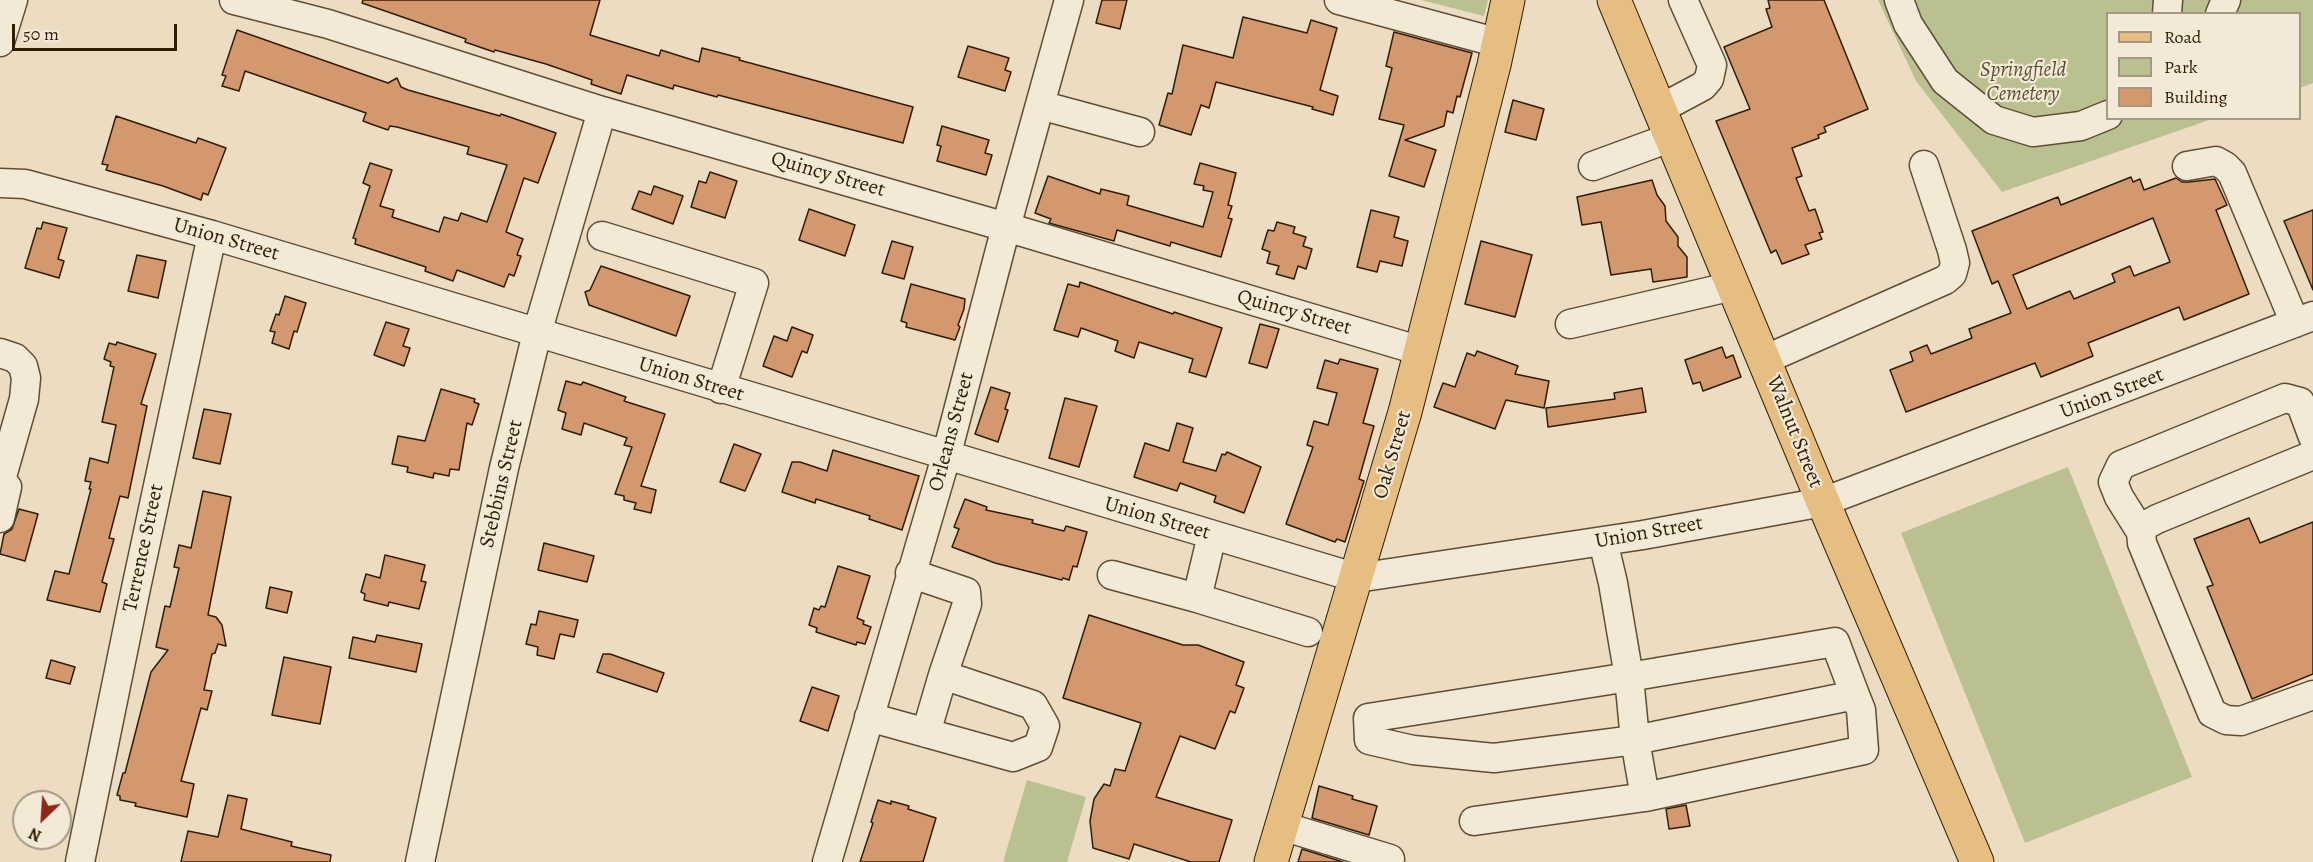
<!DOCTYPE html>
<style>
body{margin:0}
#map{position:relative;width:2313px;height:862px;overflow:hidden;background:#ecddc2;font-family:Alegreya,serif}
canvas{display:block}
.legend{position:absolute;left:2106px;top:12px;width:195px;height:108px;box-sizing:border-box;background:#f3e9d7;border:2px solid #a59883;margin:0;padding:8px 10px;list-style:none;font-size:18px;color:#301e04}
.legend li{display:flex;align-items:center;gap:12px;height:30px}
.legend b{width:30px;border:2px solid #a59883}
.north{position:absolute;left:12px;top:790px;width:60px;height:60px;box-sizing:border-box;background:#f3e9d7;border:2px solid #a59883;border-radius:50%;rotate:205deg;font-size:16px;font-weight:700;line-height:24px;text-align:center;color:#301e04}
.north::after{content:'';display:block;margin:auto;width:21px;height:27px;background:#8f2418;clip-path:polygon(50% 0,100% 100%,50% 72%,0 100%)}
.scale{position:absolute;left:12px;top:24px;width:165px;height:27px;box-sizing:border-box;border:3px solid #301e04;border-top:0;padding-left:8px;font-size:18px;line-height:21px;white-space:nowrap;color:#301e04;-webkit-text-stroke:4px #f3e9d7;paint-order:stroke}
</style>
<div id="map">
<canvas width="2313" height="862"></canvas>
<ul class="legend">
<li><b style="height:8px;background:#e6be81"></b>Road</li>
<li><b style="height:16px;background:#bbc091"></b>Park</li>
<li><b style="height:16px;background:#d4986f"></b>Building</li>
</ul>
<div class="north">N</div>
<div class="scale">50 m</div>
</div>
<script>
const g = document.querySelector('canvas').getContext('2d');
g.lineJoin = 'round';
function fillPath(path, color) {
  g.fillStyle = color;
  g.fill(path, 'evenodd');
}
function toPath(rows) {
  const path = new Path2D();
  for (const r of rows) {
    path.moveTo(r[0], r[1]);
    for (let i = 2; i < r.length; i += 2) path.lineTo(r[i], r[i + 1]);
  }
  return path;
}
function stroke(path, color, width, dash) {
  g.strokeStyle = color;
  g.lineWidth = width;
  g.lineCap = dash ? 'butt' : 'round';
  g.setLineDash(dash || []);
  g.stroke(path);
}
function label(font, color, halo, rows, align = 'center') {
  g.font = font + ' Alegreya,serif';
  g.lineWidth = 4.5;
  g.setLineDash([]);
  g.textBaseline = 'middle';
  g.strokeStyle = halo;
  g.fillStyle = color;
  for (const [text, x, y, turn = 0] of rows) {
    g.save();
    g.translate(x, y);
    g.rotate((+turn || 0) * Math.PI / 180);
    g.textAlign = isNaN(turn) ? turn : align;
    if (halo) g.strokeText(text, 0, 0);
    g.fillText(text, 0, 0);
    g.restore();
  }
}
const green = toPath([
 [1421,0,1488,0,1484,16],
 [1878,0,2313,0,2313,83,2300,88,2300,14,2108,14,2108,118,2212,119,2002,192,1916,81],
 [2068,467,2192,777,2025,843,1901,533],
 [1027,780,1086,797,1067,862,1003,862]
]);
const building = toPath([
 [363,0,600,0,590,35,659,56,661,50,699,62,702,48,740,58,739,60,913,107,903,143,718,95,717,97,674,85,673,89,627,75,621,94,591,84,592,80,546,64,495,50,494,52,465,42,466,39,362,3,363,0],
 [1102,0,1127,0,1120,29,1096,23,1102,0],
 [1768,0,1824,0,1868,109,1824,127,1826,132,1818,135,1819,138,1792,148,1802,176,1796,178,1809,211,1815,209,1823,232,1819,233,1822,239,1805,245,1809,254,1782,264,1776,250,1771,253,1716,121,1750,109,1724,47,1772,27,1766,9,1770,8,1768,0],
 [1243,17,1307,33,1311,20,1337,28,1320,90,1338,96,1333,115,1312,109,1313,107,1216,82,1209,108,1201,105,1191,135,1159,125,1168,93,1172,94,1183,45,1233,58,1243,17],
 [237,30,388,83,397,78,401,87,408,90,500,116,501,114,556,133,538,183,524,178,506,232,523,239,517,255,521,256,514,276,509,274,504,287,457,270,453,281,425,271,426,267,355,244,356,239,353,238,370,186,363,183,370,163,392,170,380,206,394,210,392,217,439,232,444,217,458,221,461,213,487,222,507,165,467,154,469,147,397,127,390,126,388,130,371,124,363,121,366,113,245,71,239,91,222,86,226,76,222,75,237,30],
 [1394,32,1472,53,1460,97,1457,96,1453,113,1447,111,1444,126,1405,140,1436,150,1424,187,1389,176,1404,125,1379,119,1392,68,1386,66,1394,32],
 [968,46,1009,58,1005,70,1011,72,1005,91,958,77,968,46],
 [1513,100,1544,109,1536,140,1505,132,1513,100],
 [116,116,196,143,198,138,226,148,208,195,203,193,201,200,163,186,106,170,108,165,102,164,116,116],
 [942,126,989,140,985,153,992,155,986,175,937,161,941,146,937,145,942,126],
 [1200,163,1236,173,1228,205,1232,206,1228,218,1232,219,1221,257,1171,242,1170,246,1117,230,1114,241,1049,223,1051,219,1035,213,1048,176,1100,194,1101,189,1129,196,1127,205,1203,227,1213,192,1203,190,1204,186,1194,184,1200,163],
 [710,172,737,181,725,218,691,207,699,181,706,183,710,172],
 [2131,177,2133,182,2140,179,2144,190,2176,178,2182,182,2189,182,2215,179,2227,205,2216,210,2249,294,2184,320,2179,307,2088,343,2093,356,2041,377,2035,363,1906,412,1890,370,1913,361,1910,352,1927,345,1931,354,1972,338,1969,329,2011,313,1998,281,1992,284,1972,231,2058,197,2061,205,2131,177],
 [2153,218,2170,262,2134,276,2130,266,2112,274,2115,282,2074,299,2070,291,2027,309,2013,275,2153,218],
 [1652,180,1657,195,1665,206,1666,221,1678,237,1678,246,1687,257,1687,277,1653,282,1651,269,1611,275,1601,222,1582,225,1577,197,1652,180],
 [654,186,683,196,673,224,632,209,639,191,651,195,654,186],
 [809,209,855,225,845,256,799,240,809,209],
 [1371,210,1399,217,1394,237,1408,241,1402,266,1380,261,1377,272,1357,267,1371,210],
 [2313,210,2313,290,2284,221,2313,210],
 [43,222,67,228,58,259,64,261,59,278,25,268,37,228,41,229,43,222],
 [1277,222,1295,227,1293,233,1306,237,1303,246,1312,249,1306,269,1298,266,1294,279,1276,274,1279,266,1267,263,1270,252,1262,249,1268,230,1274,231,1277,222],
 [892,241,913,247,904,279,882,273,892,241],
 [1481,241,1532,255,1515,317,1465,304,1481,241],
 [137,255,166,261,158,298,128,291,137,255],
 [601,266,690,296,676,336,589,305,585,292,590,290,601,266],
 [1080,282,1173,314,1174,312,1222,328,1206,377,1189,372,1193,359,1139,342,1134,358,1115,351,1118,341,1081,328,1078,337,1054,330,1068,284,1079,287,1080,282],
 [911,284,965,299,964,309,958,325,960,327,955,340,906,327,907,323,901,321,911,284],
 [285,296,306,303,297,332,294,331,289,349,272,343,275,332,270,331,276,314,279,315,285,296],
 [386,322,409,329,403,346,410,348,404,366,374,355,386,322],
 [1260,324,1279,329,1267,368,1249,363,1260,324],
 [792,327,813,335,807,353,802,351,792,377,763,366,774,336,787,341,792,327],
 [117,342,156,354,141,404,147,406,128,498,120,496,109,538,114,539,102,582,107,584,100,612,47,600,55,571,69,574,91,489,89,489,91,482,85,481,90,458,108,463,116,425,102,422,114,367,110,366,111,362,104,359,109,343,116,345,117,342],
 [1722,347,1726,358,1733,355,1741,377,1703,391,1700,382,1693,384,1685,360,1722,347],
 [1477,351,1518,366,1515,374,1549,381,1544,408,1506,400,1495,429,1434,407,1443,383,1455,387,1467,353,1475,356,1477,351],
 [1340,359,1378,369,1363,423,1374,426,1359,479,1364,481,1345,542,1337,539,1335,542,1286,524,1313,447,1307,445,1314,421,1328,425,1337,393,1317,388,1325,360,1338,364,1340,359],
 [566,381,581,385,583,382,626,397,624,401,665,414,641,486,656,490,651,513,634,509,636,503,624,500,624,496,615,494,632,447,624,445,627,438,584,423,581,435,562,429,566,413,558,410,566,381],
 [991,387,1010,393,1005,409,1008,410,998,442,975,434,991,387],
 [1642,388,1646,412,1548,427,1546,408,1615,399,1614,393,1642,388],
 [441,389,475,399,474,402,479,404,472,425,467,423,459,470,450,469,449,476,434,473,433,478,407,472,408,467,392,464,398,436,425,441,441,389],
 [1065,398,1097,406,1079,467,1049,458,1065,398],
 [204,409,231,414,220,464,193,458,204,409],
 [1177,423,1193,428,1183,462,1216,471,1222,454,1225,455,1227,452,1261,467,1244,513,1214,502,1216,496,1180,483,1177,491,1134,477,1145,443,1169,451,1177,423],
 [734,444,761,454,745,491,720,482,734,444],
 [833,450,919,476,902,530,869,519,870,516,816,499,815,503,782,492,792,462,800,462,827,471,833,450],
 [203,491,231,497,208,615,216,617,222,625,226,646,218,644,215,653,212,654,204,690,212,691,207,710,201,708,181,781,194,784,187,817,135,806,136,803,120,800,120,796,117,795,123,773,125,773,151,672,168,650,156,647,165,606,170,607,179,568,174,567,179,545,191,548,203,491],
 [965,499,987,507,986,510,1033,520,1032,523,1064,531,1066,526,1087,532,1077,567,1073,566,1069,580,1063,578,1062,580,995,563,952,547,959,529,954,527,965,499],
 [19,509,38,514,25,561,0,554,4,534,12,529,19,509],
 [2249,518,2260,543,2313,522,2313,674,2252,699,2207,587,2213,585,2194,539,2249,518],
 [544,543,594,556,587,582,538,570,544,543],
 [385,555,425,565,421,581,426,582,419,609,389,602,388,606,364,600,365,594,361,592,366,574,380,578,385,555],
 [838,566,870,576,857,618,864,621,863,624,871,627,865,644,857,642,856,645,816,632,817,628,809,625,814,608,819,610,821,606,825,607,838,566],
 [270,587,292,592,287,613,266,608,270,587],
 [539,611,578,620,574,637,560,634,554,659,537,655,538,647,526,644,531,624,536,625,539,611],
 [1089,615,1183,645,1198,645,1244,662,1236,685,1244,688,1235,713,1230,711,1215,749,1180,736,1156,797,1232,820,1219,862,1191,862,1134,844,1129,859,1093,848,1090,821,1094,799,1104,784,1110,786,1115,769,1125,771,1141,723,1063,698,1089,615],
 [377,635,422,644,416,672,349,658,353,637,375,642,377,635],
 [603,654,610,654,664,673,657,692,597,672,603,654],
 [284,657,331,667,320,724,272,715,284,657],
 [51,660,75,667,70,684,46,678,51,660],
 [812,687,839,696,828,731,800,721,812,687],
 [1319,786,1353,796,1352,799,1377,806,1369,835,1312,818,1319,786],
 [228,795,247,799,241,829,292,842,291,846,331,855,330,862,181,862,188,831,218,837,228,795],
 [878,800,891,804,891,801,909,806,908,809,936,818,923,862,860,862,873,823,871,822,878,800],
 [1686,805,1690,826,1669,829,1666,809,1686,805],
 [1302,849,1343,862,1298,862,1302,849]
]);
const minor = toPath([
 [234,0,328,24,602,111,1006,227,1421,351],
 [1339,0,1499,43],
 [1899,0,1908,24,1945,81,1994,120,2033,132,2081,126,2108,115],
 [2167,14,2168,0],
 [2220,14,2226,0],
 [0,42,13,0],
 [1040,105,1140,132],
 [1660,109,1703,86,1709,79,1712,65,1683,0],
 [1593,166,1672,137],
 [2187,166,2216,161,2225,166,2232,173,2295,323],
 [0,183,25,184,212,235,1357,578,1643,535,1823,502,2313,316],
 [602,236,754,283,721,389],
 [1570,324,1733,286],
 [0,353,15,358,23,366,26,378,24,399,1,480],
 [1764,360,1945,280,1952,274,1955,263,1952,250,1924,165],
 [2313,455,2157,519,2146,525,2141,532,2142,543,2212,713,2226,720,2241,721,2313,695],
 [0,480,7,487,0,518],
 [2141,532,2119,497,2113,482,2121,465,2285,398,2300,402,2313,437],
 [1212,535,1197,598,1308,632],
 [1603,541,1613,583,1629,677,1635,740,1645,797,1864,750,1861,710,1855,695,1835,642,1629,677,1368,718,1369,740,1413,750,1494,758,1635,740,1855,695],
 [910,573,966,592,967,604,943,675],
 [1112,575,1197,598],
 [869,717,1013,757,1038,747,1045,726,1033,705,943,675,926,733],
 [1474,821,1645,797],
 [1282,826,1390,859],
 [80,862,136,588,212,235],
 [420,862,504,468,537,333,602,111],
 [827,862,946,457,1006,227,1069,0]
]);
const major = toPath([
 [1614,0,1823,502,1977,862],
 [1271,862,1405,412,1494,65,1508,0]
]);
const parkNames = [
 ["Springfield",2023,71],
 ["Cemetery",2023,95]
];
const streetNames = [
 ["Quincy Street",828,175,16],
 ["Union Street",226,240,16],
 ["Quincy Street",1294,313,16],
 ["Union Street",691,380,17],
 ["Union Street",2112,394,-21],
 ["Orleans Street",952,432,-75],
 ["Walnut Street",1794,432,68],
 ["Oak Street",1393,455,-74],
 ["Stebbins Street",502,484,-77],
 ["Union Street",1157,519,16],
 ["Union Street",1649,533,-10],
 ["Terrence Street",144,548,-78]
];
fillPath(green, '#bbc091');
fillPath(building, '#d4986f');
stroke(building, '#301e04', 1.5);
stroke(minor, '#5f4e34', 31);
stroke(major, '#301e04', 35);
stroke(minor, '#f3e9d7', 28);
stroke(major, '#e6be81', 33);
label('italic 21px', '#5a4f2e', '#f3e9d7', parkNames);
label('21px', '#301e04', '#f3e9d7', streetNames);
</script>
